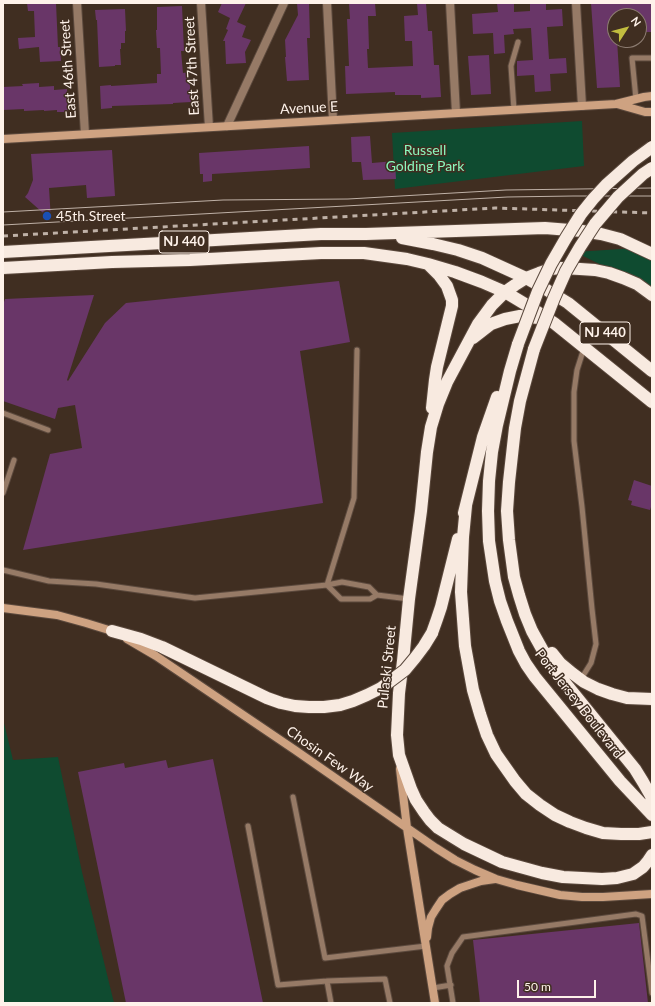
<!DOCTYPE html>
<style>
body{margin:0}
#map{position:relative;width:655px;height:1006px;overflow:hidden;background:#402e21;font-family:Lato,sans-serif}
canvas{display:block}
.frame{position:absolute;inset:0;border:4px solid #fef2ea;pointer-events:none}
.north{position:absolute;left:607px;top:8px;width:40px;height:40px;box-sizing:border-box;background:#402e21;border:1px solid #8c7c71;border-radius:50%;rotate:54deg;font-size:11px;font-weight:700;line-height:16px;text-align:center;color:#fef2ea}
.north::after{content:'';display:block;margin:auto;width:14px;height:18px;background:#c2bd3f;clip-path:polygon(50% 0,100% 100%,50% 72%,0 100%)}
.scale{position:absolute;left:517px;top:980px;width:79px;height:18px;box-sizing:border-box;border:2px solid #fef2ea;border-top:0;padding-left:5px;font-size:12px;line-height:14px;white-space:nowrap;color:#fef2ea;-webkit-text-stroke:3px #402e21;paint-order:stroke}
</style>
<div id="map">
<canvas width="655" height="1006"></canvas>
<div class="frame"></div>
<div class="north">N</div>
<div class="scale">50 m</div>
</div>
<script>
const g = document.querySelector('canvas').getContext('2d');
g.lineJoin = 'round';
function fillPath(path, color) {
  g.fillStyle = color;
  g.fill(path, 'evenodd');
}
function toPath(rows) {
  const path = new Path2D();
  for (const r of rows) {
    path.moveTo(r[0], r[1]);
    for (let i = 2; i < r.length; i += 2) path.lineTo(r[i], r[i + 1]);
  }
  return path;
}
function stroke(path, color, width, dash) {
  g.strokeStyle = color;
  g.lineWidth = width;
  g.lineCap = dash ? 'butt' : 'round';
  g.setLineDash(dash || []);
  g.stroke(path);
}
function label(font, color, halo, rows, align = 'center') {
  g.font = font + ' Lato,sans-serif';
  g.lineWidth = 3;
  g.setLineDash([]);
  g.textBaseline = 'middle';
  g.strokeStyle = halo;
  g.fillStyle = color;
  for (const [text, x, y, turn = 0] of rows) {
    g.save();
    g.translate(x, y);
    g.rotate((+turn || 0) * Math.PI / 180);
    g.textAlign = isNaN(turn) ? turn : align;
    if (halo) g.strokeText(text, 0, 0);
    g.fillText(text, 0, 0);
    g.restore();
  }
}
const green = toPath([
 [582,121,584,166,395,189,392,133],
 [652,247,652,290,575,252],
 [3,719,13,760,58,757,82,872,114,1003,3,1003]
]);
const building = toPath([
 [27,3,56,3,58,47,60,47,61,61,40,62,39,47,19,49,18,38,35,37,34,11,28,11],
 [222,3,246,3,237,22,246,26,242,37,251,40,245,52,246,63,226,64,225,41,223,41,228,30,226,29,230,18,218,12],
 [297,3,309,3,310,38,307,38,309,80,287,81,285,57,286,57,285,40,298,15],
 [349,3,375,3,376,16,368,16,369,49,367,49,368,68,413,66,412,41,405,41,404,16,418,15,417,3,426,3,428,31,432,31,434,65,439,65,441,97,421,98,421,95,395,95,395,92,346,94,345,66,349,66,347,19,350,19],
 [497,3,514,3,514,12,530,11,530,3,546,3,546,10,562,9,563,26,547,27,549,59,566,58,567,73,550,74,551,91,535,92,534,75,517,76,517,61,533,60,531,28,513,29,514,34,504,35,505,53,494,54,493,33,473,34,472,14,498,12],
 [591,3,651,3,652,32,639,32,639,16,615,16,615,40,617,40,620,87,597,88],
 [182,6,184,51,181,51,183,73,189,72,191,102,173,103,173,104,112,106,112,108,101,109,100,86,111,85,111,86,157,83,157,74,161,74,160,48,157,48,156,30,157,30,157,7],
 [125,9,126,31,125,31,125,43,121,43,121,49,120,49,121,65,115,65,115,66,99,67,97,20,96,20,95,10],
 [489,55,491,94,471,95,468,56],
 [39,83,39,87,54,86,54,90,67,89,68,112,57,112,57,110,44,111,44,110,24,111,24,109,3,110,3,87,23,86,22,84],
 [370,136,372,163,395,161,396,179,363,180,361,162,352,162,351,137],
 [309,146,310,168,212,174,212,181,203,182,203,174,200,174,199,153],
 [112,150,115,196,87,198,86,185,49,188,51,220,25,197,28,193,33,180,31,154],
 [339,281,350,342,300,351,323,503,23,550,50,454,82,448,75,405,58,408,55,419,3,401,3,305,5,299,94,295,67,380,68,381,105,323,126,303],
 [634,480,652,486,652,504,650,510,631,505,632,501,628,500],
 [213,759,263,1003,126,1003,78,772,124,763,125,768,166,760,168,768],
 [639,923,648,1003,480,1003,473,940]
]);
const lane = toPath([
 [636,99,632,58,652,58],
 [514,110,511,66,518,42],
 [3,413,48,430],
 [3,493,14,460],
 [3,570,49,581,96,584,195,598,327,585,342,582,369,587,377,595],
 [327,585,354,498,357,350],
 [327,585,341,599,370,599,377,595,409,599],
 [581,679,591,663,596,644,592,609,582,507,574,441,574,392,577,370,584,348],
 [293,797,325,958,426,946],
 [248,826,278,985,327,981],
 [433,988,451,985],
 [331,1003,327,981,385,979,390,1003],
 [453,1003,447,966,452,953,463,937,636,914,642,916,652,993]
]);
const street = toPath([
 [77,3,85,134],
 [201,3,209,127],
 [327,3,333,120],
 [450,3,456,113],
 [576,3,582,106],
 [227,126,284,3]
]);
const secondary = toPath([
 [617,104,645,112,652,112],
 [3,139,616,104,644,97,652,96],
 [3,608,57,615,86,623,112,631,117,633],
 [127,639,156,656,295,750,436,848,455,860,475,870,496,879,517,885,560,895,582,897,603,897,652,894],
 [400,769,407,828,435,1003],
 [427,937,428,928,431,917,436,909,442,900,450,894,460,888,481,881,495,879]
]);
const highway = toPath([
 [402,238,433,244,458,250,482,258,526,278,542,287,568,303,652,371],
 [3,252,321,234,366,234,545,228,582,231,601,234,620,239,652,254],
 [429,265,439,275,447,286,452,300,452,306,437,367,435,380,432,408],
 [3,268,112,262,190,260,321,253,364,253,407,259,428,264,455,272,482,282,505,292,530,307,554,323,652,402],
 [652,295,637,284,623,278,609,273,595,270,580,269,561,268,551,269,539,273,526,278,515,285,505,292,492,305,478,324,447,382,438,404,431,427,427,452,421,511,409,599,403,661,399,693,397,735,399,755,411,789,416,800,424,812,430,820,438,828,464,844,502,862,542,873,563,877,602,879,617,878,633,874,643,867,648,861,652,855],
 [473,338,491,324,505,319,520,316,538,318],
 [518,344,510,371,497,425,492,452,489,481,488,511,489,541,495,581,500,601,507,621,519,651,526,664,535,677,620,781,652,815],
 [534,349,520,401,515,428,509,482,507,511,509,540,514,577,519,595,525,614,532,631,542,649,562,679,635,769,643,782,651,796,652,802],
 [466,506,463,537,461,592,465,646,473,690,480,714,487,735,496,754,515,781,526,794,540,805,555,815,570,822,586,828,603,833,621,834,639,834,652,832],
 [464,513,483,437,497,397],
 [112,631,141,639,162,647,267,698,281,703,295,706,309,707,324,707,340,705,353,701,367,695,381,688],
 [432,633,437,619,441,607,458,539],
 [552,653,560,663,572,673,584,682,598,689,612,694,627,698,652,699]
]);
const tram = toPath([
 [3,212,223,200,348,199,506,190,652,188],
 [3,225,507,197,573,196,652,196]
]);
const rail = toPath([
 [3,236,495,208,652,213]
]);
const highwayBridge = toPath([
 [518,344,538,291,551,264,566,238,581,214,593,199,606,185,633,161,652,147],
 [534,349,554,298,566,271,580,247,595,224,618,197,643,174,652,168],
 [381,688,405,670,415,658,424,646,432,633]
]);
const markers = [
 [47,216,5,"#1a4fb4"]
];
const shields = [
 [184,242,50],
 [605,333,50]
];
const shieldNames = [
 ["NJ 440",184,242],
 ["NJ 440",605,333]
];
const streetNames = [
 ["East 47th Street",192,66,-93],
 ["East 46th Street",68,69,-94],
 ["Avenue E",309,108,-3],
 ["Pulaski Street",387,667,-84],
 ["Port Jersey Boulevard",579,704,52],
 ["Chosin Few Way",330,759,35]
];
const parkNames = [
 ["Russell",425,150],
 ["Golding Park",425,166]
];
const poiNames = [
 ["45th Street",56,216]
];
fillPath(green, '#0f4b30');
fillPath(building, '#693668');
stroke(lane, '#5b493d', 7);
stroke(street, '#5b493d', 10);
stroke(secondary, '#5b493d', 10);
stroke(highway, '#5b493d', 14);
stroke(lane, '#967a66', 5);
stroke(street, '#967a66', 8);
stroke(secondary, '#cea281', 8);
stroke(highway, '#f8eae0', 12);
stroke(tram, '#bfb1a7', 1);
stroke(rail, '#bfb1a7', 3, [5, 5]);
stroke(highwayBridge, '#5b493d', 14, []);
stroke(highwayBridge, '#f8eae0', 12);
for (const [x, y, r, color] of markers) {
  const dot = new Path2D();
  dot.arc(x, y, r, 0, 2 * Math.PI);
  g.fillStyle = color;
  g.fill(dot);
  stroke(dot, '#402e21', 1.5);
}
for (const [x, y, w] of shields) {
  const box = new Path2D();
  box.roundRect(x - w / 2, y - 11, w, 22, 3);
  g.fillStyle = '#402e21';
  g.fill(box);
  stroke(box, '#fef2ea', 1);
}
label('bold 13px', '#fef2ea', null, shieldNames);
label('14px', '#fef2ea', '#402e21', streetNames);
label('14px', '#8af7bd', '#402e21', parkNames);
label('14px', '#fef2ea', '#402e21', poiNames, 'left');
</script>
